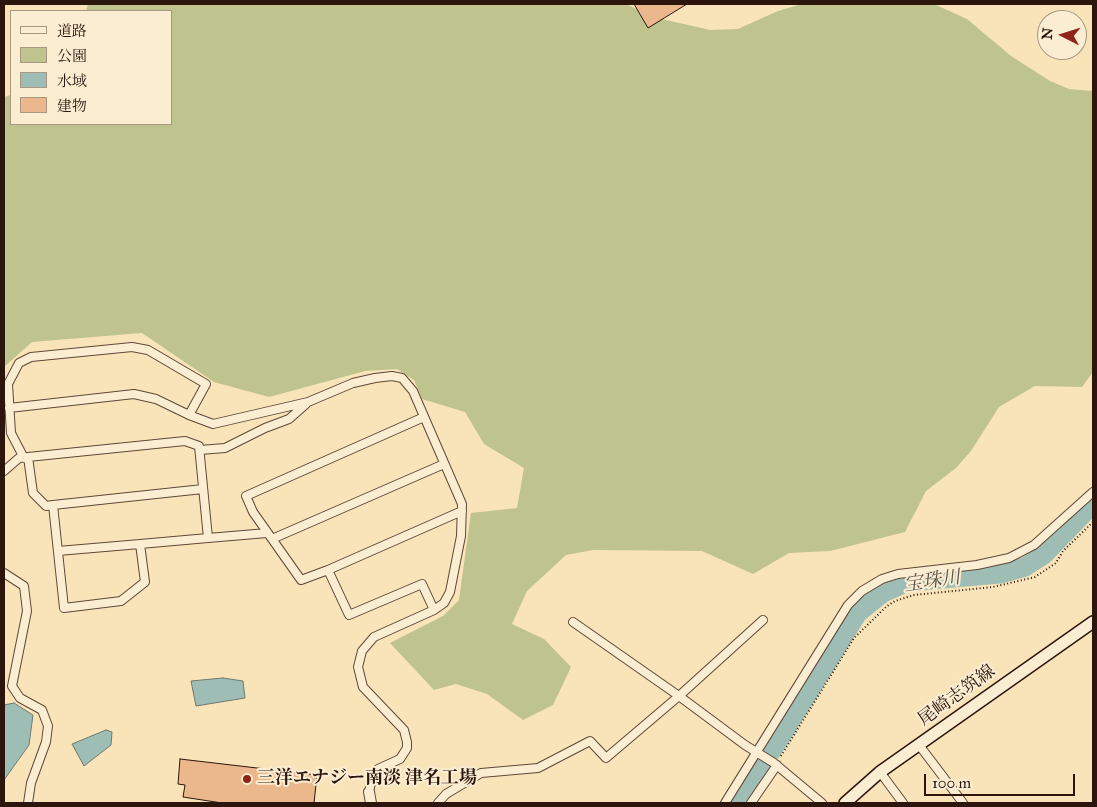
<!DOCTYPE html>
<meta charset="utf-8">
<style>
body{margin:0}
#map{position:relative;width:1097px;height:807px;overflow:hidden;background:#f9e3b9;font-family:"IM FELL Great Primer","Noto Serif JP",serif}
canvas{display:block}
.frame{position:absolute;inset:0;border:5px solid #2b150d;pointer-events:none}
.legend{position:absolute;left:10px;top:10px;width:162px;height:115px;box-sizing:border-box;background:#fbedd2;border:1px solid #a89783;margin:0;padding:6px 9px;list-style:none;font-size:15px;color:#2b150d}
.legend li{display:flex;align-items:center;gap:10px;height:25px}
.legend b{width:25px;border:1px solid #a89783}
.north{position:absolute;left:1037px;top:10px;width:50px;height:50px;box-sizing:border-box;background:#fbedd2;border:1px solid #a89783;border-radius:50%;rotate:275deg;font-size:14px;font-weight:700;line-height:20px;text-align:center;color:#2b150d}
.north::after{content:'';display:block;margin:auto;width:18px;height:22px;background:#8f2418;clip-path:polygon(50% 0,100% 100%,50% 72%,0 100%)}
.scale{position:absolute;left:924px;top:774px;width:151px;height:22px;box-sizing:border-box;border:2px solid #2b150d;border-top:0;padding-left:6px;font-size:15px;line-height:18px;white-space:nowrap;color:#2b150d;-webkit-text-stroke:4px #fbedd2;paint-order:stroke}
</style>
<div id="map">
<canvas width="1097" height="807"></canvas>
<div class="frame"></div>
<ul class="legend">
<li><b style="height:6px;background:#fbedd2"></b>道路</li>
<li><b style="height:14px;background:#bfc38e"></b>公園</li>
<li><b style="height:14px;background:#9ebdb4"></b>水域</li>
<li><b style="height:14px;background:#ebb88e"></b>建物</li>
</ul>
<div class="north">N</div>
<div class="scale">100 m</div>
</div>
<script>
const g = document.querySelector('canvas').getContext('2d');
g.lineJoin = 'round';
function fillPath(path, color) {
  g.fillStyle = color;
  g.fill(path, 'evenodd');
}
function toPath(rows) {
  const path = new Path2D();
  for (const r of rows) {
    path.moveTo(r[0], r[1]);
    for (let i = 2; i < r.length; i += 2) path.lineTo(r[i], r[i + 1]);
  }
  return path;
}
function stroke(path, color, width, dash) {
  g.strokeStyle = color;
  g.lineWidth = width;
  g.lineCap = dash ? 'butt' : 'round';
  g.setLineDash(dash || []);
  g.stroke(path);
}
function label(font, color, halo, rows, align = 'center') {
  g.font = font + ' "IM FELL Great Primer","Noto Serif JP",serif';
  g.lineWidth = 4;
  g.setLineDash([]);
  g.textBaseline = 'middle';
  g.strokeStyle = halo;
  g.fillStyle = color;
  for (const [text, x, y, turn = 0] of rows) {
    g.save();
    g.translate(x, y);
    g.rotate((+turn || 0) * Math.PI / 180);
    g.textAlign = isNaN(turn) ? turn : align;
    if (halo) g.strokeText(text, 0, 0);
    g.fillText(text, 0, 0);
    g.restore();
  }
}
const green = toPath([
 [88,4,626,4,653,17,710,30,738,29,778,11,802,4,934,4,967,19,1011,56,1050,81,1069,89,1093,91,1093,372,1082,387,1035,386,999,407,971,451,956,468,926,491,905,532,830,551,789,553,753,574,702,551,593,550,566,555,527,591,512,624,544,639,571,667,553,705,523,720,487,694,456,684,434,690,390,643,443,616,459,600,471,513,517,508,524,468,484,444,465,412,422,399,414,380,397,369,365,371,269,397,214,382,142,333,32,342,4,367,4,97,11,95,11,124,171,124,171,11,86,11]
]);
const water = toPath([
 [223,678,243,681,245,698,196,706,191,681,223,678],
 [14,703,33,715,29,745,4,780,4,705,14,703],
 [106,730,112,732,111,745,84,766,72,744,106,730]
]);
const river = toPath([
 [737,803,779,740,858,613,883,593,908,582,1000,574,1025,567,1044,555,1093,504]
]);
const building = toPath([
 [634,4,687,4,648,28,634,4],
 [180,759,317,775,314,803,222,803,183,797,185,785,178,784,180,759]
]);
const path = toPath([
 [781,756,854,638,887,606,895,601,914,595,993,587,1035,577,1056,563,1063,551,1093,522]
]);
const minor = toPath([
 [9,408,134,394,156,399,189,415],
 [424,417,246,496,253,512,301,580,328,570,349,615,422,584,434,610],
 [200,450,225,448,265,428,289,419,306,404],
 [24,458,11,433,8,384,19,363,31,357,132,347,148,350,206,384,189,415,213,424,308,402,353,383,375,378,392,376,402,378,413,391,462,504,461,536,450,592,444,603,434,610,374,637,362,651,358,667,363,687,404,730,407,742,407,748,400,759,378,769,373,774,369,792],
 [4,471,19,458,28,457,185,441,199,446,208,538,140,544,145,582,121,601,64,608,53,505,46,506,33,493,28,457],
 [53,505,203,489],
 [208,538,267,533],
 [272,539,444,464],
 [58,551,140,544],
 [328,570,462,511],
 [4,573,24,586,27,611,12,686,20,698,42,710,48,726,46,742,31,783,28,803],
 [573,622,679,696,745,745,774,763,822,803],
 [919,745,963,803],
 [880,772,903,803],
 [438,803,446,794,481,773,538,768,590,741,606,758,679,696,763,620],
 [725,803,848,605,862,591,882,579,898,574,977,565,1009,558,1034,545,1093,492],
 [751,803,777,765]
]);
const tertiary = toPath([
 [369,792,371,803]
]);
const secondary = toPath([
 [845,803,880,772,1093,622]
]);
const markers = [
 [247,779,5,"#8f2418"]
];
const streetNames = [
 ["尾崎志筑線",957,696,-36]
];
const poiNames = [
 ["三洋エナジー南淡 津名工場",257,779]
];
const waterNames = [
 ["宝珠川",932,582,-8]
];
fillPath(green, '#bfc38e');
fillPath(water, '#9ebdb4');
stroke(water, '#707a71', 1);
stroke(river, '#9ebdb4', 19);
fillPath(building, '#ebb88e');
stroke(building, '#2b150d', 1);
stroke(minor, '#5e4838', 10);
stroke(tertiary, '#5e4838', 12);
stroke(secondary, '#2b150d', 14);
stroke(path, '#2b150d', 2, [1, 2.5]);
stroke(minor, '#fbedd2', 8);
stroke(tertiary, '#fbedd2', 10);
stroke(secondary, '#fbedd2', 11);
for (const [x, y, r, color] of markers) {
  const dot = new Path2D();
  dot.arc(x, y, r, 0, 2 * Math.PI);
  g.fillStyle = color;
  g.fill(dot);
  stroke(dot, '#fbedd2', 2);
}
label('18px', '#2b150d', '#fbedd2', streetNames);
label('bold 18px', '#2b150d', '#fbedd2', poiNames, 'left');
label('italic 19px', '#535047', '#fbedd2', waterNames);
</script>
